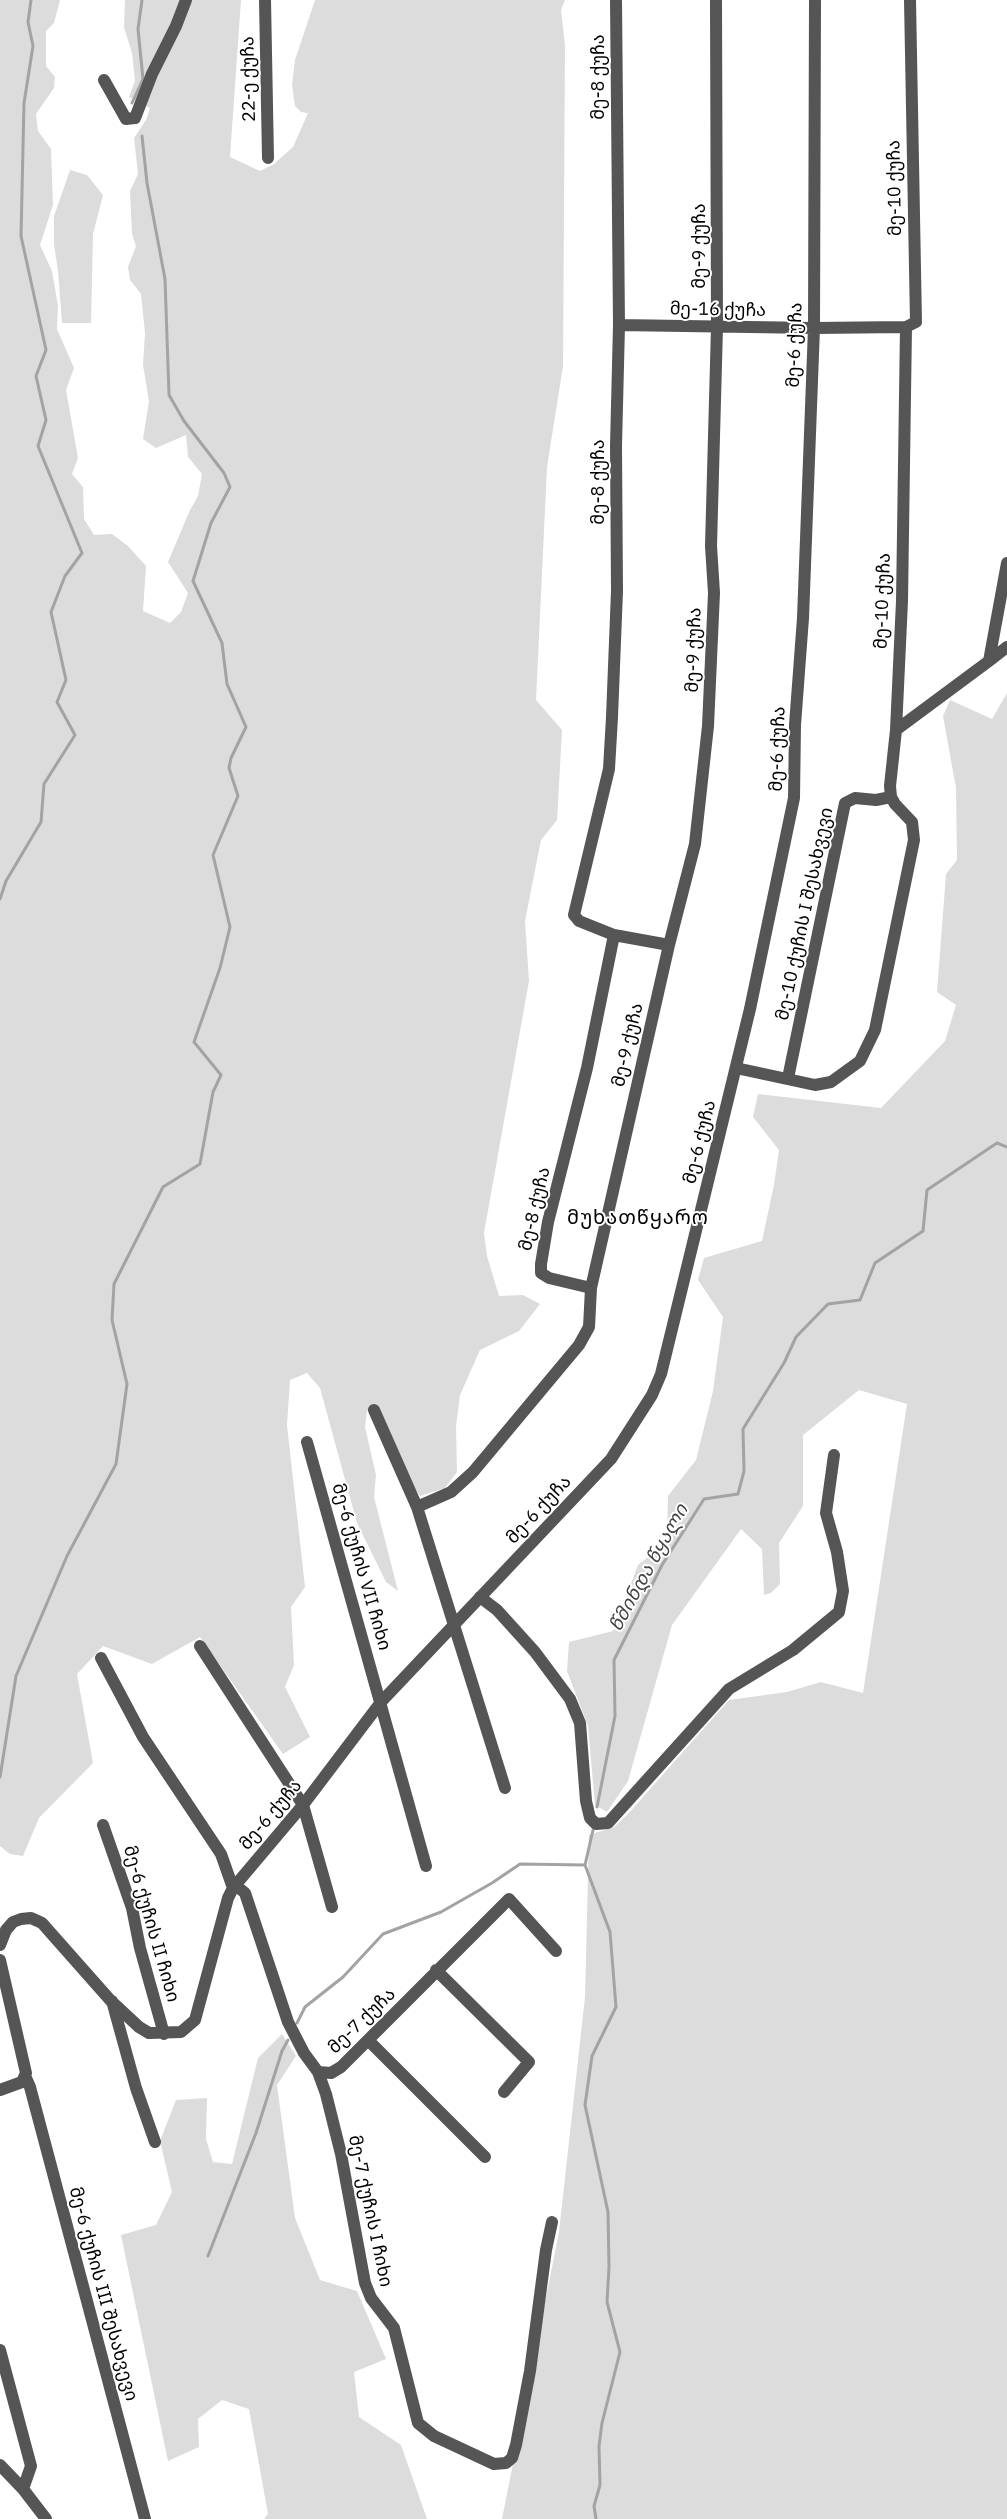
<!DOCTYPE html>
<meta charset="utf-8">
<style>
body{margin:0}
canvas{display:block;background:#fff}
</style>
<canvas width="1007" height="2519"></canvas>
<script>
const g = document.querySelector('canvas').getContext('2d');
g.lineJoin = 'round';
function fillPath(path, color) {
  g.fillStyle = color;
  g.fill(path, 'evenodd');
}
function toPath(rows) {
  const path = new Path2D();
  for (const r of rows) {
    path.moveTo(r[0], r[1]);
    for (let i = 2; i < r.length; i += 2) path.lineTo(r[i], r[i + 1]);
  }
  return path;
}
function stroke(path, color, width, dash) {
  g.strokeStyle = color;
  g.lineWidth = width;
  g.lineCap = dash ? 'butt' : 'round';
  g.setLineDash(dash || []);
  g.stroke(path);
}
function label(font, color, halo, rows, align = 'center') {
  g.font = font + ' "IBM Plex Sans","Noto Sans Georgian",sans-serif';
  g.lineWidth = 4;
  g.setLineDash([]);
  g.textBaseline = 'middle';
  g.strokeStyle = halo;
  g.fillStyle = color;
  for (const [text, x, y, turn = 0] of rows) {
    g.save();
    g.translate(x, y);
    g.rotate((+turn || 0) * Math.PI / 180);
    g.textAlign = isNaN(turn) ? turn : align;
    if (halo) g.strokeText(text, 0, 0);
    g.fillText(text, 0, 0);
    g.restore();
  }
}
const green = toPath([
 [0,0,60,0,54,23,46,31,46,66,55,77,54,88,36,114,38,131,51,149,53,205,40,245,52,271,58,306,57,329,74,368,66,390,78,458,72,474,83,487,84,519,94,535,112,534,128,546,146,566,143,611,170,623,181,612,188,593,168,562,190,510,198,496,202,474,188,457,186,435,156,448,143,439,149,401,143,365,145,333,141,294,130,280,128,267,136,246,132,234,130,191,138,174,134,138,146,120,150,108,129,97,135,81,132,53,124,27,125,0,241,0,230,157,260,171,274,164,293,147,308,113,301,112,295,106,292,85,295,60,315,0,565,0,561,10,565,46,563,366,547,467,536,700,562,730,557,820,541,840,525,921,529,981,484,1233,487,1256,499,1296,523,1295,540,1304,519,1331,480,1350,460,1395,456,1426,457,1472,445,1488,420,1496,409,1480,381,1412,367,1411,365,1427,376,1475,374,1497,398,1591,386,1582,357,1523,320,1388,307,1373,290,1380,287,1425,305,1587,291,1607,294,1665,285,1687,310,1737,283,1754,200,1637,152,1664,103,1646,77,1674,93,1763,39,1818,23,1856,10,1854,0,1846],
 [70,170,87,175,103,195,93,234,91,323,62,323,58,271,54,244,54,216],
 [1007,693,1007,2519,502,2519,559,2232,585,1997,589,1835,614,1827,627,1815,729,1700,787,1692,821,1682,863,1693,907,1404,859,1390,803,1435,803,1506,779,1543,780,1584,771,1593,764,1595,762,1549,741,1529,672,1625,628,1781,607,1812,595,1805,588,1726,567,1671,569,1642,613,1631,638,1565,667,1542,668,1496,696,1460,713,1391,723,1317,698,1280,704,1258,762,1241,774,1185,779,1150,753,1117,758,1094,881,1108,945,1041,956,1005,937,992,946,874,957,860,956,788,943,716,950,700,992,719],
 [282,2034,296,2056,277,2085,295,2218,320,2280,357,2291,386,2359,354,2372,359,2417,401,2445,427,2519,264,2519,268,2514,249,2409,222,2400,198,2419,199,2447,168,2461,121,2235,156,2225,172,2192,160,2141,176,2100,207,2098,206,2139,213,2162,232,2164,258,2058]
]);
const stream = toPath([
 [132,103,143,79,138,29,142,0],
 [0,899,6,881,41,822,44,784,75,735,57,702,66,680,51,612,65,576,82,553,38,446,46,420,36,376,46,350,21,236,24,103,33,46,28,22,31,0],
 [0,1777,16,1676,67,1556,116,1464,127,1384,112,1320,114,1284,163,1187,200,1164,213,1092,221,1075,194,1042,220,968,230,927,213,855,238,796,229,768,231,758,246,727,227,684,222,643,193,581,211,523,230,487,224,473,184,421,169,395,165,279,147,183,142,136],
 [597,1807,615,1716,614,1660,662,1565,704,1499,738,1494,744,1471,743,1429,784,1363,796,1337,828,1304,860,1300,875,1263,923,1231,927,1190,997,1143,1007,1147],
 [593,1830,585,1865,610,1932,616,2007,592,2056,585,2105,608,2212,609,2267,607,2302,620,2352,602,2423,599,2446,600,2485,594,2506,596,2519],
 [297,2023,305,2007,343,1977,383,1934,441,1912,492,1883,520,1864,585,1865],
 [208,2256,256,2133,282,2051,288,2040]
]);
const minor = toPath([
 [265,0,268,158],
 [616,0,619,325,616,446,617,591,612,717,609,769,574,915,579,921,614,935,669,945],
 [104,80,126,119,135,118,152,74,176,26,186,0],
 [619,325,814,328,906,327],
 [989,661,1007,647],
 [896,730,989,661,1007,563],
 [736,1068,815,1085,831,1082,860,1061,875,1030,914,840,912,822,895,804,891,797,890,786,896,730,902,601,906,327,916,322,910,0],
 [788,1078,845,803,855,798,876,800,891,797],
 [591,1288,549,1278,541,1273,541,1264,548,1222,587,1068,614,935],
 [374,1410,417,1507,505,1788],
 [307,1442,426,1866],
 [417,1507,451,1492,473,1472,579,1345,589,1327,591,1288,669,945,695,844,708,726,714,593,711,546,717,327,716,0],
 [480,1597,497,1610,535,1652,570,1699,580,1723,586,1801,590,1818,596,1824,608,1823,729,1689,793,1650,839,1612,843,1591,837,1552,826,1513,834,1455],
 [200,1646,303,1805,332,1907],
 [101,1658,143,1737,221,1854,233,1888],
 [103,1825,132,1908,140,1948,164,2034],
 [233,1888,239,1888,245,1893,288,2022,304,2053,318,2072,331,2073,341,2067,509,1899,556,1951],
 [0,1945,6,1930,13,1922,21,1919,31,1918,42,1923,111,2001,139,2027,149,2033,181,2032,195,2020,228,1898,233,1888,303,1805,381,1702,611,1459,652,1395,661,1374,750,1009,794,798,795,725,803,618,814,328,815,0],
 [0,1960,26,2073,22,2082,0,2090],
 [436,1970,529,2062,504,2092],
 [112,2001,136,2088,155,2142],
 [369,2041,485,2157],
 [318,2072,326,2094,341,2154,365,2283,371,2298,394,2328,418,2423,434,2436,494,2464,506,2463,512,2458,516,2445,530,2371,546,2250,552,2222],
 [26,2078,30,2087,145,2519],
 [0,2350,31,2466,23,2489],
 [0,2465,23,2489,46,2519]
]);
const streetNames = [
 ["მე-8 ქუჩა",599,77,-90],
 ["22-ე ქუჩა",249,79,-91],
 ["მე-10 ქუჩა",895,188,-91],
 ["მე-9 ქუჩა",700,246,-90],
 ["მე-16 ქუჩა",718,310,1],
 ["მე-6 ქუჩა",795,345,-88],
 ["მე-8 ქუჩა",599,482,-90],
 ["მე-10 ქუჩა",883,601,-88],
 ["მე-9 ქუჩა",694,650,-88],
 ["მე-6 ქუჩა",778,749,-88],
 ["მე-10 ქუჩის I შესახვევი",805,914,-78],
 ["მე-9 ქუჩა",628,1045,-77],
 ["მე-6 ქუჩა",700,1142,-76],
 ["მე-8 ქუჩა",535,1209,-77],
 ["მე-6 ქუჩა",539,1510,-47],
 ["მე-6 ქუჩის VII ჩიხი",361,1567,74],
 ["მე-6 ქუჩა",271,1815,-50],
 ["მე-6 ქუჩის II ჩიხი",151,1924,74],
 ["მე-7 ქუჩა",362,2021,-44],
 ["მე-7 ქუჩის I ჩიხი",370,2211,78],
 ["მე-6 ქუჩის III შესახვევი",103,2294,75]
];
const waterNames = [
 ["წმინდა წყალი",649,1568,-61]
];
const quarterNames = [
 ["მუხათწყარო",638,1218]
];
fillPath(green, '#dcdcdc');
stroke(stream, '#a3a3a3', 3);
stroke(minor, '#555', 12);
label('18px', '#000', '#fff', streetNames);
label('italic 19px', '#444', '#fff', waterNames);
g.letterSpacing = '1px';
label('20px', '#000', '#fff', quarterNames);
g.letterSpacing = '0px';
</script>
